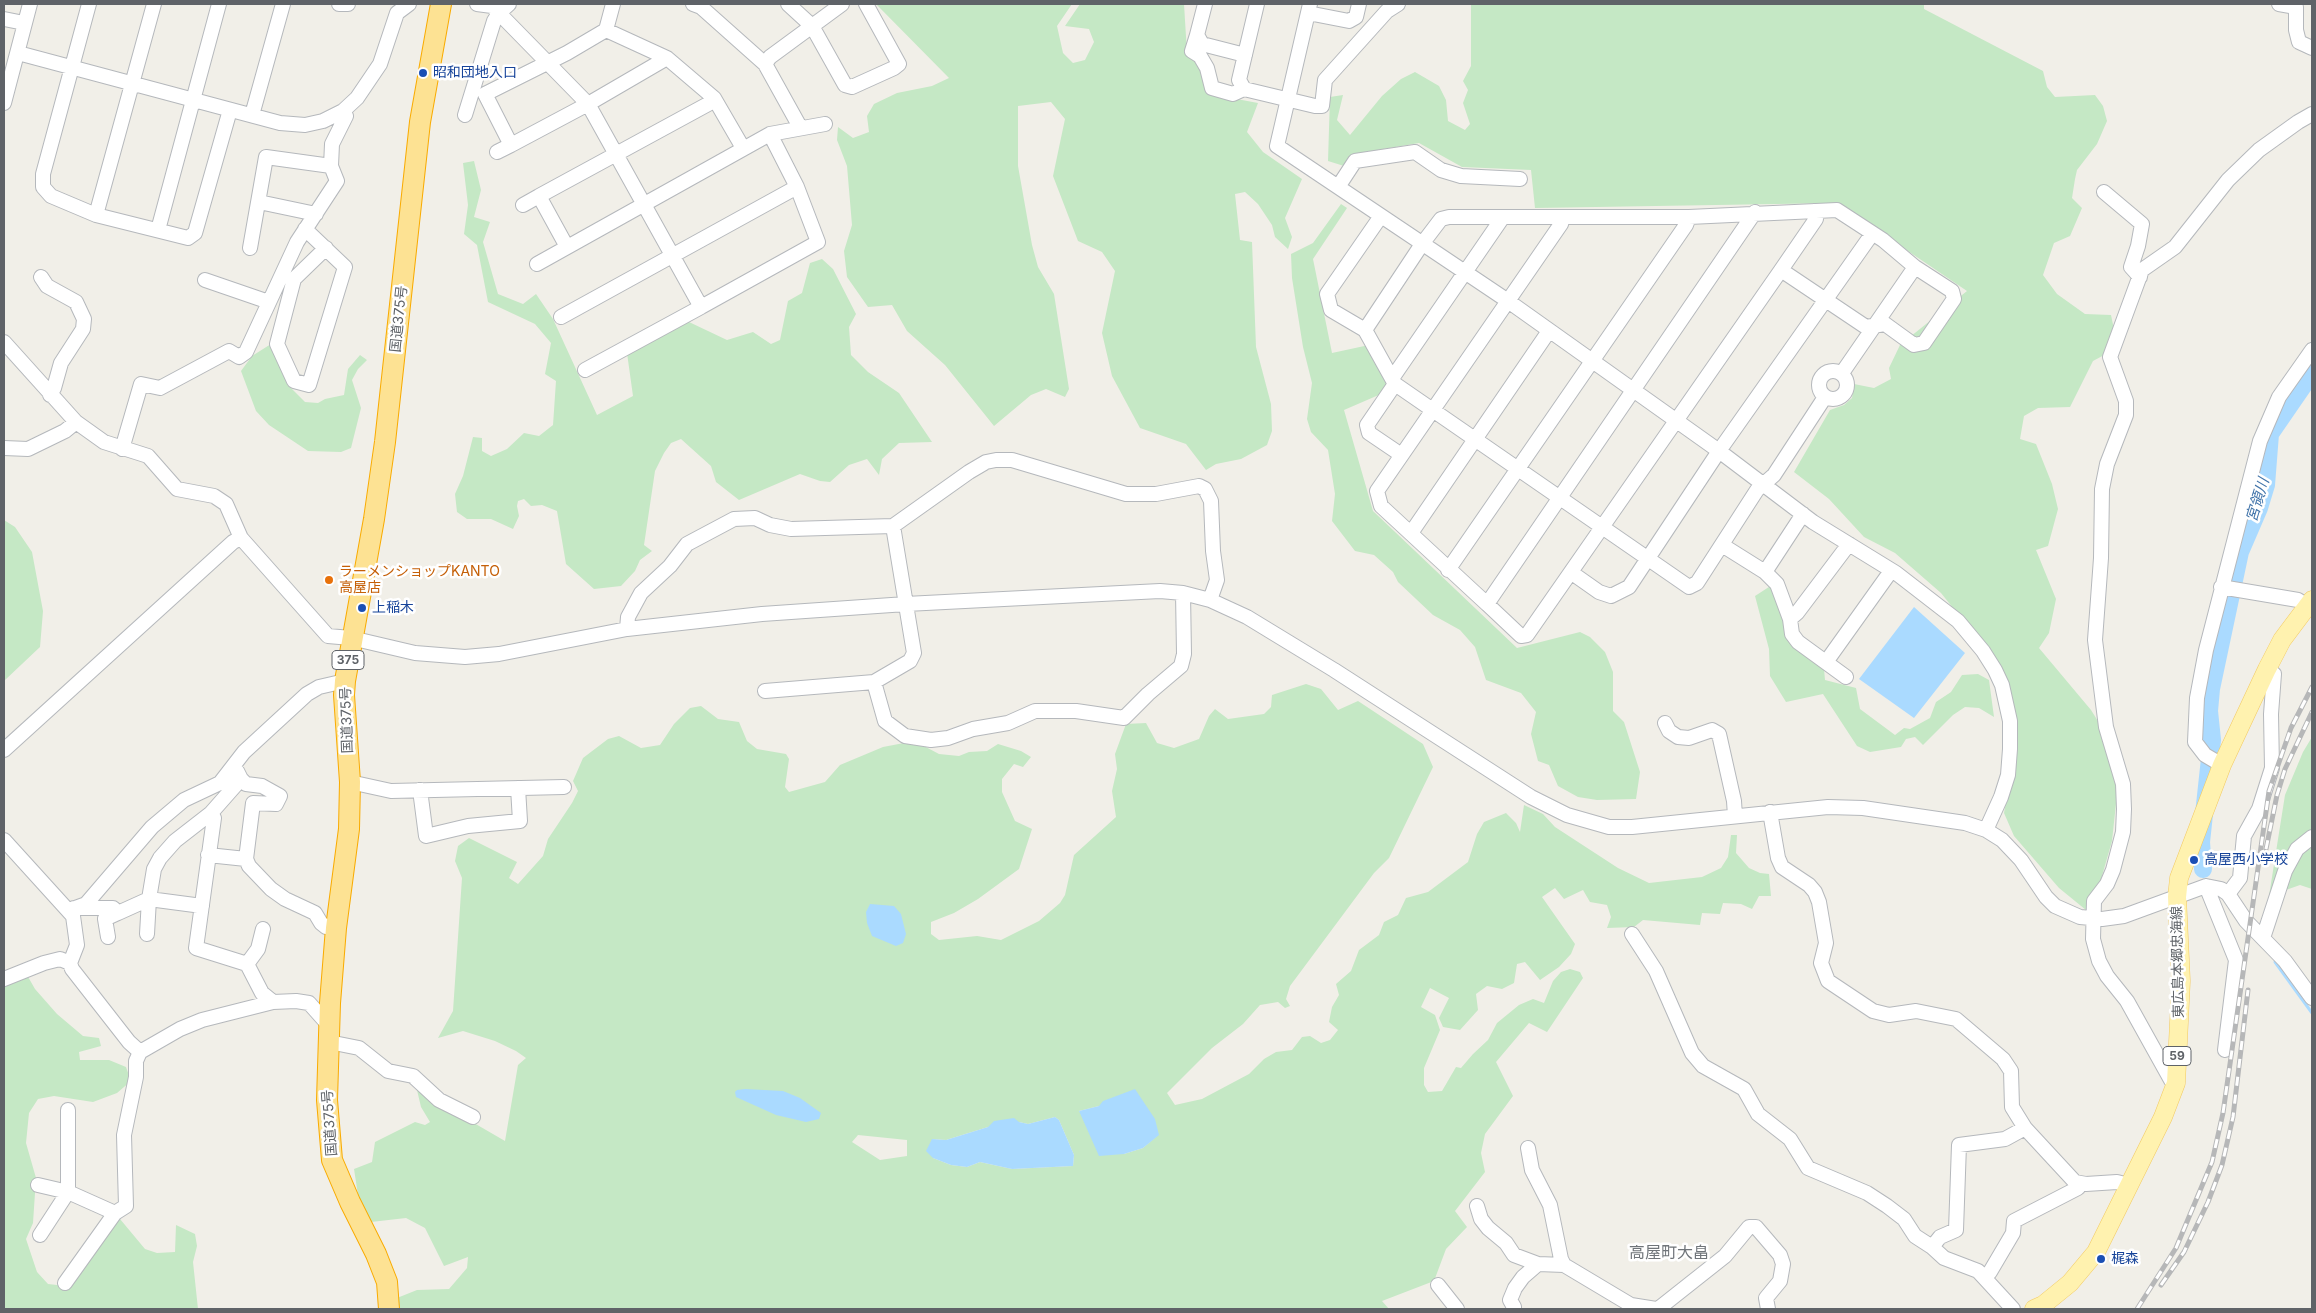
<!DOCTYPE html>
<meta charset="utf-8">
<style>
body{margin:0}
#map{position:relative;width:2316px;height:1313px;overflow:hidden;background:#f1efe8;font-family:Inter,sans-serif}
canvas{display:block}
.frame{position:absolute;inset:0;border:5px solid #5f6368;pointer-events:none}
</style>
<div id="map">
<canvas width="2316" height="1313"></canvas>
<div class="frame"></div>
</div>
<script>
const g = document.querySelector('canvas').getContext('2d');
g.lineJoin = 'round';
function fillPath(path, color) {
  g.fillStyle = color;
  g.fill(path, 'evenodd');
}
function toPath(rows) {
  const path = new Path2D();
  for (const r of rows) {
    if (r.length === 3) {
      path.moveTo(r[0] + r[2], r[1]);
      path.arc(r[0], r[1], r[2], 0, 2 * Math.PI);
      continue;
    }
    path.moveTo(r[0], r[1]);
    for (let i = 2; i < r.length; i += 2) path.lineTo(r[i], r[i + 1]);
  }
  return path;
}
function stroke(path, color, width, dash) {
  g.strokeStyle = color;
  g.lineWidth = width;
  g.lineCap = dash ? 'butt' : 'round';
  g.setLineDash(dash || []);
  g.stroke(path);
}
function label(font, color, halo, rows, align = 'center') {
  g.font = font + ' Inter,"Noto Sans JP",sans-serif';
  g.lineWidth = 5;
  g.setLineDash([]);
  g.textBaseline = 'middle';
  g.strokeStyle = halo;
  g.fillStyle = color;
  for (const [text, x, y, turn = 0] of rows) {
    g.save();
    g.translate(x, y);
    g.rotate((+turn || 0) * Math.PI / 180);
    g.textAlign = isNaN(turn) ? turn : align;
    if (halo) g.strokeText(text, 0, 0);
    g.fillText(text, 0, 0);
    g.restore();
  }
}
const green = toPath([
 [876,4,1072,4,1057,26,1063,53,1073,63,1085,60,1094,42,1089,29,1065,26,1080,4,1184,4,1187,53,1197,63,1210,94,1258,103,1247,132,1263,152,1302,179,1285,218,1292,237,1288,249,1275,237,1272,225,1258,204,1245,192,1235,194,1240,240,1252,242,1256,347,1271,404,1272,431,1267,445,1241,459,1216,464,1206,470,1186,444,1140,428,1112,376,1102,333,1115,271,1102,252,1078,241,1053,176,1065,119,1051,102,1018,106,1018,166,1032,245,1038,267,1054,294,1069,389,1065,397,1046,389,1031,395,994,426,945,365,907,331,892,305,868,307,847,277,844,251,852,225,847,166,837,140,838,127,853,138,869,132,867,116,874,104,897,93,932,86,949,78],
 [1471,4,1924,4,1924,9,2043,71,2047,87,2055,97,2095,95,2103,106,2107,121,2097,144,2077,170,2075,179,2072,198,2082,208,2070,236,2054,243,2043,275,2057,294,2085,314,2111,315,2115,334,2106,354,2093,361,2070,407,2038,408,2024,416,2020,439,2036,444,2052,484,2058,509,2048,546,2036,550,2056,599,2049,633,2039,648,2091,710,2111,742,2118,785,2112,841,2100,883,2086,910,2059,888,2014,836,2004,813,2016,746,2013,706,1961,618,1941,593,1895,553,1864,537,1829,499,1794,472,1830,410,1844,405,1852,398,1854,384,1874,388,1891,379,1889,368,1900,345,1967,291,1837,203,1535,208,1531,170,1462,167,1419,143,1354,154,1344,166,1328,161,1330,97,1343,95,1337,120,1350,135,1382,96,1401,79,1415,72,1439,86,1446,100,1448,121,1465,130,1470,124,1463,103,1468,90,1463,81,1471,66],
 [474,161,481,190,474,217,490,222,483,242,498,294,523,304,536,294,553,319,597,415,633,396,627,353,689,322,727,340,753,332,771,344,780,340,788,301,802,293,810,263,822,259,833,269,856,314,849,327,851,355,868,372,899,393,932,442,899,443,882,459,879,475,867,459,849,465,830,482,820,481,800,474,739,500,716,482,711,466,681,439,671,443,664,453,655,471,644,545,652,551,640,560,635,571,621,586,594,589,566,564,557,511,542,505,531,506,524,499,518,501,517,506,519,516,513,529,491,519,467,519,457,512,455,494,463,476,473,437,482,438,482,451,491,456,507,449,524,433,539,436,553,425,556,381,545,374,551,343,535,324,488,302,477,245,464,234,468,205,463,163],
 [1341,204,1347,208,1313,259,1332,353,1369,345,1390,384,1381,394,1344,410,1373,511,1517,648,1580,632,1590,637,1605,652,1613,672,1613,711,1624,722,1640,772,1636,799,1597,800,1578,797,1558,786,1549,765,1538,761,1531,734,1536,712,1521,693,1486,680,1475,647,1460,630,1433,615,1398,582,1393,572,1374,555,1355,551,1332,521,1335,494,1328,450,1311,432,1307,419,1312,383,1303,347,1292,278,1291,254,1313,243],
 [271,344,286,374,288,385,305,402,318,403,325,399,344,395,348,369,360,355,367,360,358,369,352,380,361,408,351,448,341,452,308,451,269,425,256,411,241,371,252,356],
 [4,520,15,527,32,552,43,611,40,647,4,681],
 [1772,585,1790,640,1824,669,1825,680,1856,688,1860,709,1895,735,1904,728,1910,729,1930,718,1936,702,1951,692,1962,675,1978,674,1989,680,1994,717,1979,708,1965,707,1953,715,1923,745,1915,737,1906,739,1901,747,1870,752,1857,746,1823,694,1786,702,1770,676,1769,649,1755,596],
 [1306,684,1321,689,1338,710,1358,701,1423,744,1433,767,1389,858,1374,873,1290,986,1286,999,1290,1006,1285,1008,1278,1002,1260,1005,1243,1024,1212,1048,1167,1093,1175,1105,1202,1099,1249,1074,1264,1059,1276,1052,1292,1050,1302,1037,1310,1036,1321,1043,1330,1040,1338,1030,1329,1022,1332,1007,1339,995,1336,984,1351,971,1359,950,1379,935,1384,922,1398,915,1406,898,1428,892,1468,862,1477,834,1484,822,1506,813,1516,823,1520,832,1524,805,1543,814,1555,827,1618,868,1649,883,1702,877,1721,868,1728,857,1731,835,1737,835,1736,853,1749,868,1760,873,1769,874,1771,896,1759,896,1752,909,1741,904,1723,903,1720,914,1702,913,1700,925,1643,920,1634,927,1607,928,1611,917,1607,905,1590,902,1583,890,1564,899,1555,888,1542,897,1575,944,1571,954,1559,967,1540,980,1525,962,1517,964,1514,983,1502,989,1487,986,1476,994,1478,1010,1460,1030,1443,1027,1439,1018,1449,998,1430,988,1421,1007,1435,1015,1440,1030,1424,1068,1424,1085,1428,1092,1442,1091,1456,1067,1461,1068,1473,1054,1488,1040,1497,1023,1519,1005,1533,999,1544,1003,1553,981,1561,972,1570,969,1580,972,1583,978,1547,1032,1529,1023,1496,1062,1513,1096,1485,1134,1481,1153,1485,1172,1455,1211,1467,1227,1446,1249,1434,1281,1382,1301,1389,1309,397,1309,397,1298,417,1290,449,1289,467,1268,468,1257,444,1266,425,1228,406,1218,371,1222,358,1195,354,1169,372,1162,375,1142,415,1122,425,1125,430,1122,421,1107,417,1090,505,1141,518,1065,526,1058,516,1051,495,1041,463,1031,438,1038,453,1011,462,878,455,861,458,846,469,838,517,862,509,878,518,884,543,856,548,839,572,803,578,791,573,781,583,758,608,739,619,736,641,748,660,745,674,724,690,708,701,706,718,719,739,722,747,741,757,749,786,754,789,759,785,787,789,792,825,782,840,765,883,747,904,743,922,745,939,754,959,756,969,752,987,751,998,744,1021,751,1031,757,1023,767,1014,764,1002,779,1002,792,1015,821,1032,829,1019,869,978,899,954,913,931,922,931,934,939,940,977,936,1001,940,1039,921,1060,903,1065,895,1074,855,1116,817,1112,791,1117,769,1115,754,1126,724,1146,723,1157,743,1174,748,1199,739,1209,716,1215,709,1228,719,1264,714,1271,707,1272,695],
 [1099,1106,1158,1135,1143,1148,1124,1154,1079,1111],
 [1055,1117,1059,1120,1074,1155,1073,1166,1012,1169,980,1162,967,1167,951,1165,933,1158,932,1139,946,1140,988,1127,1019,1122,1028,1124],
 [858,1135,907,1140,907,1156,880,1160,852,1142],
 [2312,737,2312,889,2300,885,2269,896,2285,795,2303,752],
 [27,975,35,989,57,1014,83,1036,99,1038,101,1046,79,1052,80,1060,109,1060,126,1067,131,1081,117,1093,93,1102,54,1096,38,1099,29,1113,26,1143,36,1178,33,1223,26,1239,37,1272,48,1284,66,1286,112,1224,120,1219,145,1249,157,1253,175,1252,176,1225,195,1234,197,1246,193,1262,198,1309,4,1309,4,984]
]);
const water = toPath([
 [1914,607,1965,653,1914,718,1859,679],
 [870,904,894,906,901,914,906,934,903,943,896,946,872,936,867,923,866,912],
 [745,1089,783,1091,800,1098,821,1113,819,1119,806,1122,776,1115,736,1097,735,1092,737,1090],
 [1135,1089,1155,1119,1159,1135,1143,1148,1124,1154,1099,1156,1079,1111,1099,1106,1103,1101],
 [1055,1117,1059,1120,1074,1155,1073,1166,1012,1169,980,1162,967,1167,951,1165,933,1158,926,1151,932,1139,946,1140,988,1127,994,1121,1014,1118,1019,1122,1028,1124]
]);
const stream = toPath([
 [2275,962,2312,1013]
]);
const river = toPath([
 [2203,869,2201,842,2212,740,2209,711,2211,689,2240,552,2259,508,2266,485,2270,434,2312,373]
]);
const minor = toPath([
 [89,4,43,174,43,187,51,196,96,215,188,238,195,233,230,110],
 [339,4,348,4],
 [477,4,492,6,588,104,701,307,818,242,797,187,770,134],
 [693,4,701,7,765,64,800,127],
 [788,4,812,26,845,85,852,87,894,68,899,64,866,4],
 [1205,4,1197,35,1202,44,1245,55],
 [1257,4,1239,80,1244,89,1315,106,1322,106,1325,80,1387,11,1398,4],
 [1310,4,1277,146,1508,301,1719,451,1813,522,1896,573,1958,621,1983,651,1995,670,2002,685,2010,721,2010,749,2008,775,2001,797,1986,830],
 [2279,4,2296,7,2296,30,2299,42,2312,48],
 [1308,13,1349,21,1356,17,1359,4],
 [4,19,24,23],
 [606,30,613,4],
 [1197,35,1192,51,1200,56,1207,68,1212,88,1233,94,1244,89],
 [18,53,280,123,305,125,323,121,343,111,357,98,380,64,397,13,409,4],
 [667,58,588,104,511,145,485,94,567,53,606,30,667,58,714,98,743,148],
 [765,64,770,57,842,4],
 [4,103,30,4],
 [252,115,283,4],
 [465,115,494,21,499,13,509,4],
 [497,152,511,145],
 [331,166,332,144,346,116,343,111],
 [1338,187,1355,161,1415,152,1441,170,1461,176,1520,179],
 [2104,192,2142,224,2138,246,2131,267,2140,277],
 [259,202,316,214],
 [523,205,539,196],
 [96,215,154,4],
 [1381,216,1327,294,1331,310,1365,330,1395,384,1689,587,1697,583,1757,490,1774,475,1825,397],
 [1563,217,1561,224,1377,491,1381,506,1487,604,1755,212],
 [305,229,345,267,309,385,294,381,277,344,294,279,326,248],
 [158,230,219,4],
 [567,247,539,196,710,103,714,98],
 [537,264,770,134,825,124],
 [1781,270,1866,327,1885,324,1914,345,1924,343,1954,299,1952,291,1915,267],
 [41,277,47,286,76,302,84,319,83,329,61,363,54,388,50,395],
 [205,280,269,302],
 [561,317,797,187],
 [1365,330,1422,244,1441,219,1449,217,1689,217,1837,210,1883,240,1915,267,1842,373],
 [4,342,76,422,104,442,148,456,177,489,214,496,226,504,241,538,328,636,351,638,415,653,465,657,499,654,627,629,762,614,906,604,1160,591,1183,593,1210,600,1247,617,1334,670,1531,797,1567,815,1609,827,1632,827,1828,807,1863,808,1965,823,1986,830,2002,840,2021,860,2046,897,2055,906,2080,917,2102,919,2124,916,2206,886,2221,889,2228,894,2246,921,2285,961,2312,998],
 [585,370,701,307],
 [1833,385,14],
 [1393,377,1503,217],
 [1395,384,1367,425,1369,433,1400,454],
 [4,448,28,449,65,431,76,422],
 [122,449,141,384,160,388,229,351,239,357,246,352,297,242,337,181,331,166,266,157,250,248],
 [893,526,914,653,910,661,874,682,885,721,905,736,931,740,948,738,973,729,1008,723,1035,711,1076,711,1124,718,1148,694,1181,666,1184,654,1183,593],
 [1411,533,1549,331],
 [1722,545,1765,572,1777,584,1790,619,1792,634,1798,642,1846,677],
 [1448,570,1686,225,1689,217],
 [1765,572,1803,514],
 [1572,573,1599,592,1611,596,1629,587,1719,451,1872,234],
 [2221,587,2298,600,2307,606],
 [1487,604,1521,636,1527,635,1781,270,1816,219,1815,211],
 [1790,619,1797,613,1849,544],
 [627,629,628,617,641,593,670,566,687,544,734,519,755,518,770,525,791,529,893,526,969,472,986,462,996,460,1012,460,1126,494,1156,494,1199,486,1205,489,1211,501,1213,551,1217,580,1210,600],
 [1826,662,1891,571],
 [765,691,874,682],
 [1665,723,1669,731,1678,737,1689,738,1712,730,1719,734,1734,801,1735,816],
 [4,750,233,542,241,538],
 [2222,765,2205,755,2195,742,2197,698,2206,650,2260,441,2279,397,2312,350],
 [241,779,246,784,262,786,280,796,276,804,253,803,246,859,249,866,271,889,285,899,315,913,321,923,326,927,336,928],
 [350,782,391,791,564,787],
 [420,790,426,836,468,826,520,821,518,788],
 [1770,812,1778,858,1782,867,1809,885,1815,892,1819,902,1826,943,1821,963,1828,981,1873,1011,1889,1015,1916,1011,1956,1019,2003,1059,2011,1071,2012,1107,2025,1128,2075,1182,2086,1184,2117,1182,2129,1185],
 [211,813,241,779,237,771],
 [4,840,73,916,77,945,70,963,72,969,129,1042,140,1052],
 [208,855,246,859],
 [2206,886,2236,960,2225,1050],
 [2228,894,2240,878,2244,836,2259,809,2272,768,2271,714,2274,674,2267,669],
 [74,908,113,908,118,913,149,899,154,869,160,858,175,841,211,813,214,818,196,948,247,964,262,993,273,1002],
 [75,908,86,904,152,827,184,800,220,783,244,752,307,694,319,687,345,681],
 [147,934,149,899,202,906],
 [1632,934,1656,971,1692,1053,1703,1066,1744,1089,1758,1114,1790,1139,1808,1168,1867,1193,1887,1206,1904,1219,1915,1236,1932,1247],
 [108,937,105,919,118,913],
 [2263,938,2285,871,2297,849,2312,837],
 [247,964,258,949,263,929],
 [4,979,44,963,60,959,70,963],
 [329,1042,359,1048,388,1071,413,1076,439,1100,473,1117],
 [2176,1083,2171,1080,2127,1001,2107,976,2099,961,2093,939,2094,901,2107,884,2113,870,2123,832,2124,809,2123,784,2106,727,2095,640,2101,558,2102,489,2107,464,2126,415,2126,401,2110,357,2142,270,2175,247,2228,180,2259,150,2298,122,2312,114],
 [1528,1148,1532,1170,1550,1205,1561,1259,1564,1265],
 [38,1185,68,1192,115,1213],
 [1477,1206,1481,1219,1488,1228,1506,1243,1514,1255,1538,1264,1564,1265,1631,1305,1656,1309],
 [40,1235,68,1192,68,1110],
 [1985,1277,1990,1272,2013,1233,2014,1221,2078,1188,2079,1184],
 [65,1283,115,1213,126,1206,124,1135,136,1077,136,1061,140,1052,180,1029,202,1020,273,1002,296,1001,309,1003,325,1021,330,1022],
 [1438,1285,1457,1309],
 [1513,1309,1514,1307,1510,1300,1515,1288,1523,1277,1538,1264],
 [1658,1309,1725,1256,1749,1227,1756,1227,1780,1255,1783,1264,1780,1281,1766,1298,1768,1309],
 [2013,1309,1978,1271,1944,1258,1932,1247,1940,1237,1956,1230,1959,1145,2005,1139,2025,1128]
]);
const major = toPath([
 [2034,1309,2043,1305,2070,1283,2096,1252,2163,1117,2176,1083,2181,981,2177,897,2179,878,2222,765,2267,669,2282,640,2312,600]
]);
const highway = toPath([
 [389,1309,387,1282,376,1254,350,1202,332,1160,327,1100,330,1003,336,928,349,829,350,782,344,695,345,681,374,519,385,442,420,122,441,4]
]);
const rail = toPath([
 [2266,849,2277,795,2285,769,2312,712],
 [2161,1285,2184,1252,2208,1202,2222,1165,2233,1117,2248,990],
 [2137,1309,2176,1248,2212,1162,2223,1113,2269,791,2291,728,2312,687]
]);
const markers = [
 [423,73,5,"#1a4fb4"],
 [329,580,5,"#e8710a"],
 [362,608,5,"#1a4fb4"],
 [2194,860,5,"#1a4fb4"],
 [2101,1259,5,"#1a4fb4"]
];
const shields = [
 [348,660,32],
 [2177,1056,28]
];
const shieldNames = [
 ["375",348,660],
 ["59",2177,1056]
];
const transitNames = [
 ["昭和団地入口",433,73],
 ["上稲木",372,608],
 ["高屋西小学校",2204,860],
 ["梶森",2111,1259]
];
const streetNames = [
 ["国道375号",399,319,-84],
 ["国道375号",347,720,-92],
 ["東広島本郷忠海線",2178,962,-91],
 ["国道375号",330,1123,-94]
];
const foodNames = [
 ["ラーメンショップKANTO",339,572],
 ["高屋店",339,588]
];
const waterNames = [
 ["宮領川",2258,500,-73]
];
const quarterNames = [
 ["高屋町大畠",1669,1253]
];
fillPath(green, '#c5e8c5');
fillPath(water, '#aadaff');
stroke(stream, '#aadaff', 3);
stroke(river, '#aadaff', 18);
stroke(minor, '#b5b8bc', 16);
stroke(major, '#f2c960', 19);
stroke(highway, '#f9ab00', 22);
stroke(minor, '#fff', 14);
stroke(major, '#fff2af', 18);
stroke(highway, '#fde293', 20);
stroke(rail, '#b6b7b8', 5);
stroke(rail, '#fff', 3, [9]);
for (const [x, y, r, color] of markers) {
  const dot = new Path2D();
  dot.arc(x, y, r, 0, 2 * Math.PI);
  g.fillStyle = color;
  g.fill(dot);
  stroke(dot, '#fff', 2);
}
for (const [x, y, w] of shields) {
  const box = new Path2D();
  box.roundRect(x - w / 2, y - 9.5, w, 19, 4);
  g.fillStyle = '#fff';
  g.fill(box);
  stroke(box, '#5f6368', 1);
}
label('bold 12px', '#5f6368', null, shieldNames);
label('14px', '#164399', '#fff', transitNames, 'left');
label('14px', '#5f6368', '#fff', streetNames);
label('14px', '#c56008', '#fff', foodNames, 'left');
label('italic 15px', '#4174aa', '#fff', waterNames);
label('16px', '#70757a', '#fff', quarterNames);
</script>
